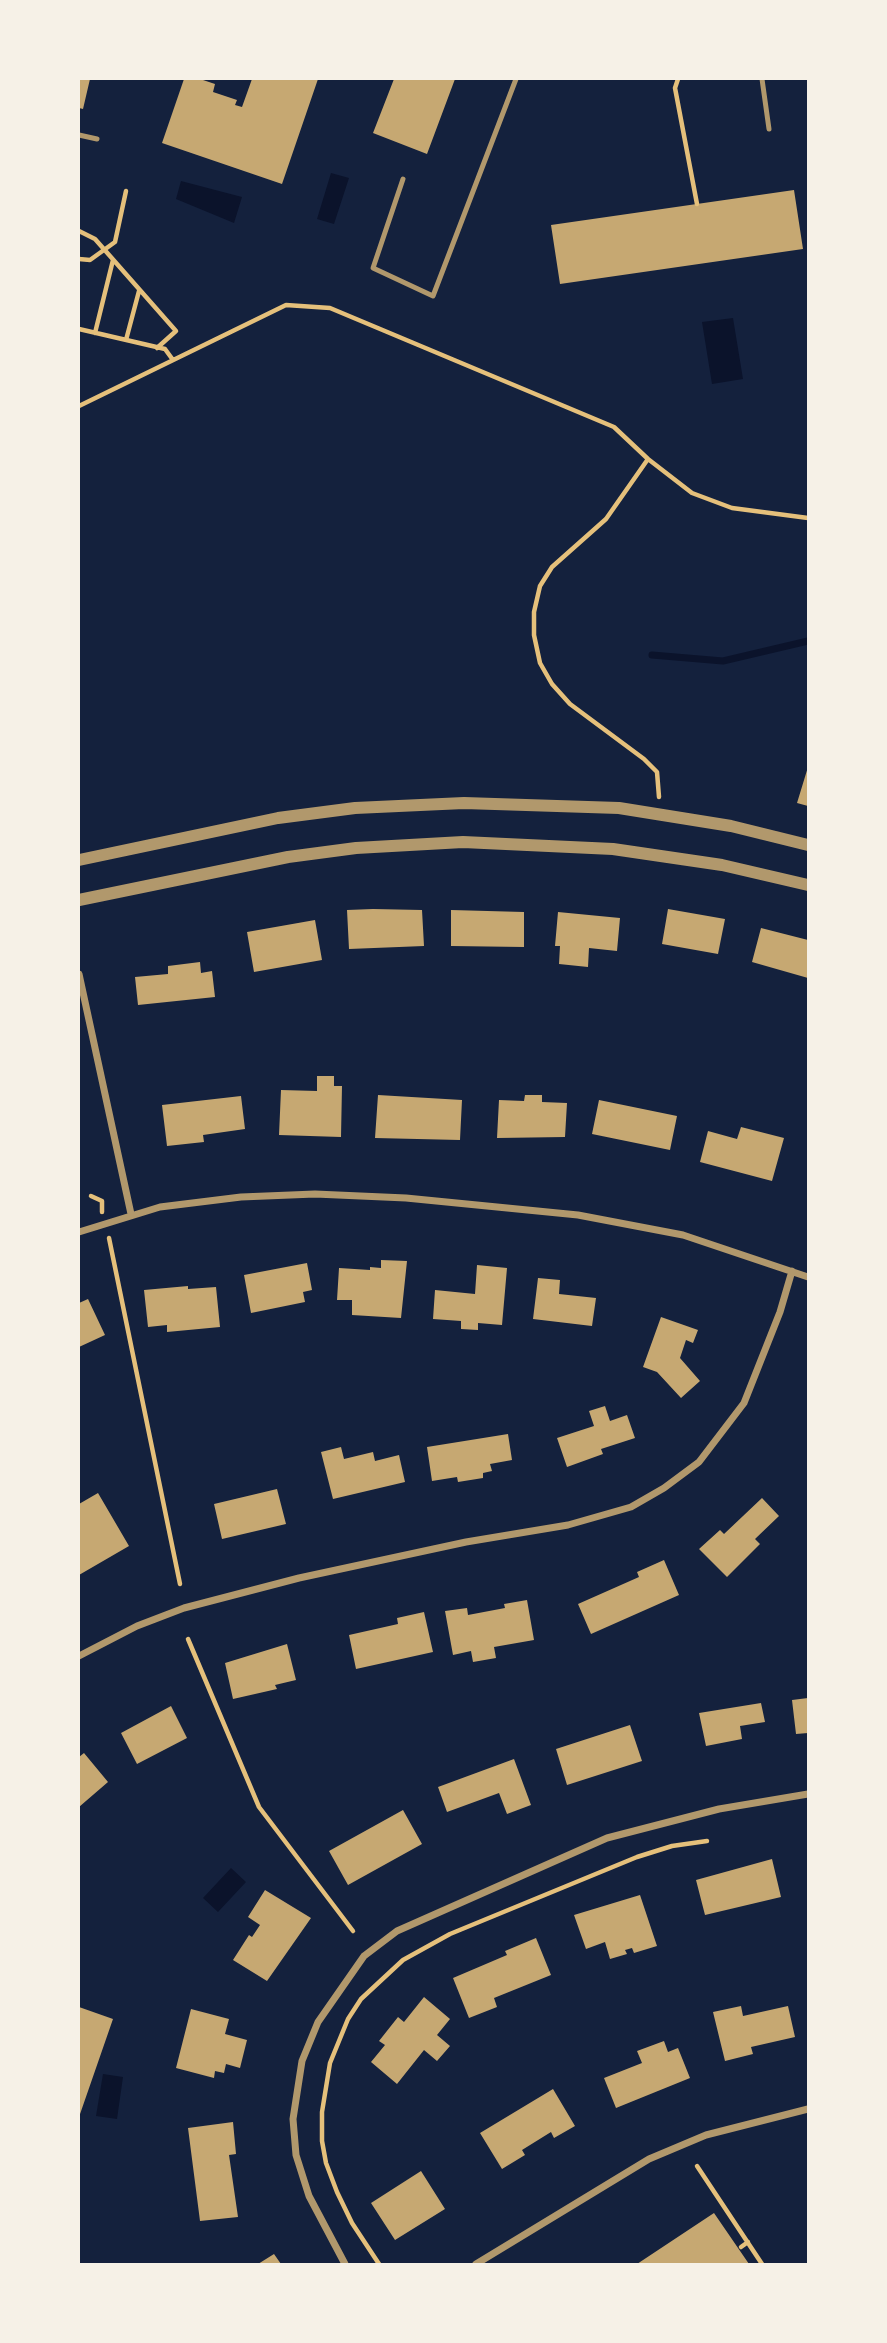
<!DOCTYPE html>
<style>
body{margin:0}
#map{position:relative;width:887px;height:2343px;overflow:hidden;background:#14213d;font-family:"Fira Sans",sans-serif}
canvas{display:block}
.frame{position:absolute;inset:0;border:80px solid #f6f1e7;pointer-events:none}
</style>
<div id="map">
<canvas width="887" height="2343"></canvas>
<div class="frame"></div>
</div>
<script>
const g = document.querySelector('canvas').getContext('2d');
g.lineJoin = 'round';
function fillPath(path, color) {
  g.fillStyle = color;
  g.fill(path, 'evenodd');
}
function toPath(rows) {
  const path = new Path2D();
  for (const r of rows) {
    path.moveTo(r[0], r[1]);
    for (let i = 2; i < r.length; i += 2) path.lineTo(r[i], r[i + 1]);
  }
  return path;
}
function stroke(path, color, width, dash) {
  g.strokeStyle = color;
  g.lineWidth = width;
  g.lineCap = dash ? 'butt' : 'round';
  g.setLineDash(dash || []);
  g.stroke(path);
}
const water = toPath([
 [331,173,349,178,334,224,317,219],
 [181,181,242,197,234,223,176,199],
 [733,318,743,379,712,384,702,322],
 [231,1868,246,1882,218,1912,203,1898],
 [103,2074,123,2077,117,2119,96,2116]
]);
const stream = toPath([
 [652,655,723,661,808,641]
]);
const building = toPath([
 [79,79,90,79,83,109,79,108],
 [184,79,200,79,215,84,213,92,237,100,235,105,242,107,252,79,318,79,282,184,162,143],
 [394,79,455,79,427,154,373,133],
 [794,190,803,249,560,284,551,225],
 [808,767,808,806,797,803],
 [373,909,422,910,424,946,349,949,347,910],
 [668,909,725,919,718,954,662,944],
 [451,910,524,912,524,947,451,946],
 [558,912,620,918,617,951,589,948,588,967,559,964,560,946,555,946],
 [315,920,322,960,254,972,247,932],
 [761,928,808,940,808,978,752,962],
 [200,962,201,973,212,971,215,997,138,1005,135,977,168,974,168,966],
 [317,1076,334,1076,334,1086,342,1086,341,1137,279,1135,281,1090,317,1091],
 [378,1095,462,1100,460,1140,375,1138],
 [525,1095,542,1095,542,1102,567,1103,565,1137,497,1138,499,1100,524,1101],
 [241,1096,245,1129,203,1135,204,1142,167,1146,162,1105],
 [599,1100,677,1116,670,1150,592,1134],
 [741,1127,784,1138,772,1181,700,1162,708,1131,737,1139],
 [381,1260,407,1261,401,1318,352,1315,352,1300,337,1300,339,1268,370,1270,370,1267,381,1268],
 [307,1263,312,1290,303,1292,305,1302,251,1313,244,1275],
 [477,1265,507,1268,502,1325,478,1323,478,1330,461,1329,461,1321,433,1319,435,1290,475,1294],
 [538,1278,560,1280,559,1294,596,1298,592,1326,533,1319],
 [188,1286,188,1289,216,1287,220,1327,167,1332,167,1325,148,1327,144,1290],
 [88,1299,105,1335,79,1347,79,1303],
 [661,1317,698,1330,693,1343,686,1340,680,1358,700,1381,681,1398,657,1372,643,1367],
 [605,1406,610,1421,627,1415,635,1438,601,1449,603,1454,567,1467,557,1438,594,1426,589,1411],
 [508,1434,512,1460,490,1464,492,1471,483,1473,483,1478,458,1482,457,1477,432,1481,427,1447],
 [341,1447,344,1459,373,1452,375,1461,399,1455,405,1482,333,1499,321,1452],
 [277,1489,286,1524,222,1539,214,1504],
 [98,1493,129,1546,79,1575,79,1504],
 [762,1498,779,1516,755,1539,760,1544,727,1577,699,1549,720,1530,724,1534],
 [664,1560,679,1595,591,1634,578,1604,639,1577,637,1572],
 [527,1600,534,1640,494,1647,496,1658,473,1662,471,1651,453,1655,445,1611,467,1608,468,1615,505,1608,504,1604],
 [424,1612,433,1652,356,1669,349,1635,398,1624,397,1618],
 [287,1644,296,1680,275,1685,277,1689,233,1699,225,1663],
 [808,1698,808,1733,796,1734,792,1700],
 [761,1703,765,1722,740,1726,742,1739,706,1746,699,1713],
 [171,1706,187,1738,137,1764,121,1733],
 [630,1725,642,1761,567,1785,556,1749],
 [84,1753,108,1782,79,1807,79,1757],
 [514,1759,531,1805,507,1814,499,1793,447,1812,438,1787],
 [403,1810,422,1844,348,1885,329,1851],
 [772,1859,781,1897,705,1915,696,1880],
 [265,1890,311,1918,267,1981,233,1960,249,1935,252,1937,260,1925,248,1917],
 [640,1895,657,1946,634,1953,632,1948,625,1950,627,1954,610,1959,605,1942,586,1949,574,1915],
 [536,1938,551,1975,494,1998,497,2007,469,2018,453,1978,507,1955,505,1951],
 [424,1997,450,2019,437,2035,450,2046,437,2061,424,2050,397,2084,371,2062,385,2045,379,2041,398,2017,404,2022],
 [741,2006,743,2016,788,2006,795,2037,751,2047,753,2054,725,2061,713,2012],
 [79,2007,113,2019,79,2117],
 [191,2009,229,2019,225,2034,247,2040,240,2068,226,2064,224,2073,215,2071,214,2078,176,2068],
 [664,2041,668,2052,678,2048,690,2078,616,2108,604,2078,642,2063,637,2051],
 [553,2089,575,2126,554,2138,551,2132,522,2150,525,2155,502,2169,480,2133],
 [233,2122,236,2154,229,2155,238,2217,200,2221,188,2128],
 [421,2171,445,2209,395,2240,371,2203],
 [714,2213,749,2264,637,2264],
 [274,2254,281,2264,258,2264]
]);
const path = toPath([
 [678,79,675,88,697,204],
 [79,231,95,239,176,331,157,348],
 [79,259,90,260,115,242,126,191],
 [79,329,165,349,173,360],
 [95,333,113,260],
 [126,340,139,291],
 [79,406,286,305,330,308,614,427,648,459,692,493,732,508,808,518],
 [648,459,606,519,552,567,540,586,534,612,534,635,540,663,552,684,570,704,644,759,657,772,659,797],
 [91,1196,102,1201,102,1212],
 [109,1238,180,1584],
 [188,1639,259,1807,353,1931],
 [697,2166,762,2264],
 [741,2247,748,2242],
 [379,2264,352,2223,337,2192,326,2163,322,2141,322,2112,330,2063,348,2019,361,1999,403,1960,450,1934,637,1857,672,1846,707,1841]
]);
const service = toPath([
 [762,79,769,129],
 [79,135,97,139],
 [403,179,373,268,433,296,516,79]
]);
const minor = toPath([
 [79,974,131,1214],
 [79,1232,160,1207,241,1197,315,1194,406,1198,578,1215,683,1235,808,1277],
 [79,1656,137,1626,184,1608,299,1578,466,1542,568,1525,631,1507,664,1488,699,1462,744,1403,780,1312,792,1271],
 [345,2264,309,2196,296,2155,293,2119,302,2061,318,2022,364,1956,397,1931,607,1838,719,1809,808,1794],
 [476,2264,649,2159,706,2135,808,2109]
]);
const tertiary = toPath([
 [79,860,278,818,355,808,464,803,619,808,731,826,808,845],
 [79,900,288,857,356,848,463,842,613,849,722,865,808,885]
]);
fillPath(water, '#0b132b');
stroke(stream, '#0b132b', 7);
fillPath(building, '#c6a872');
stroke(path, '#e5c07b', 4.5);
stroke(service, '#b1986c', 5);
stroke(minor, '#b1986c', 7);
stroke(tertiary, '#b1986c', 12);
</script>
